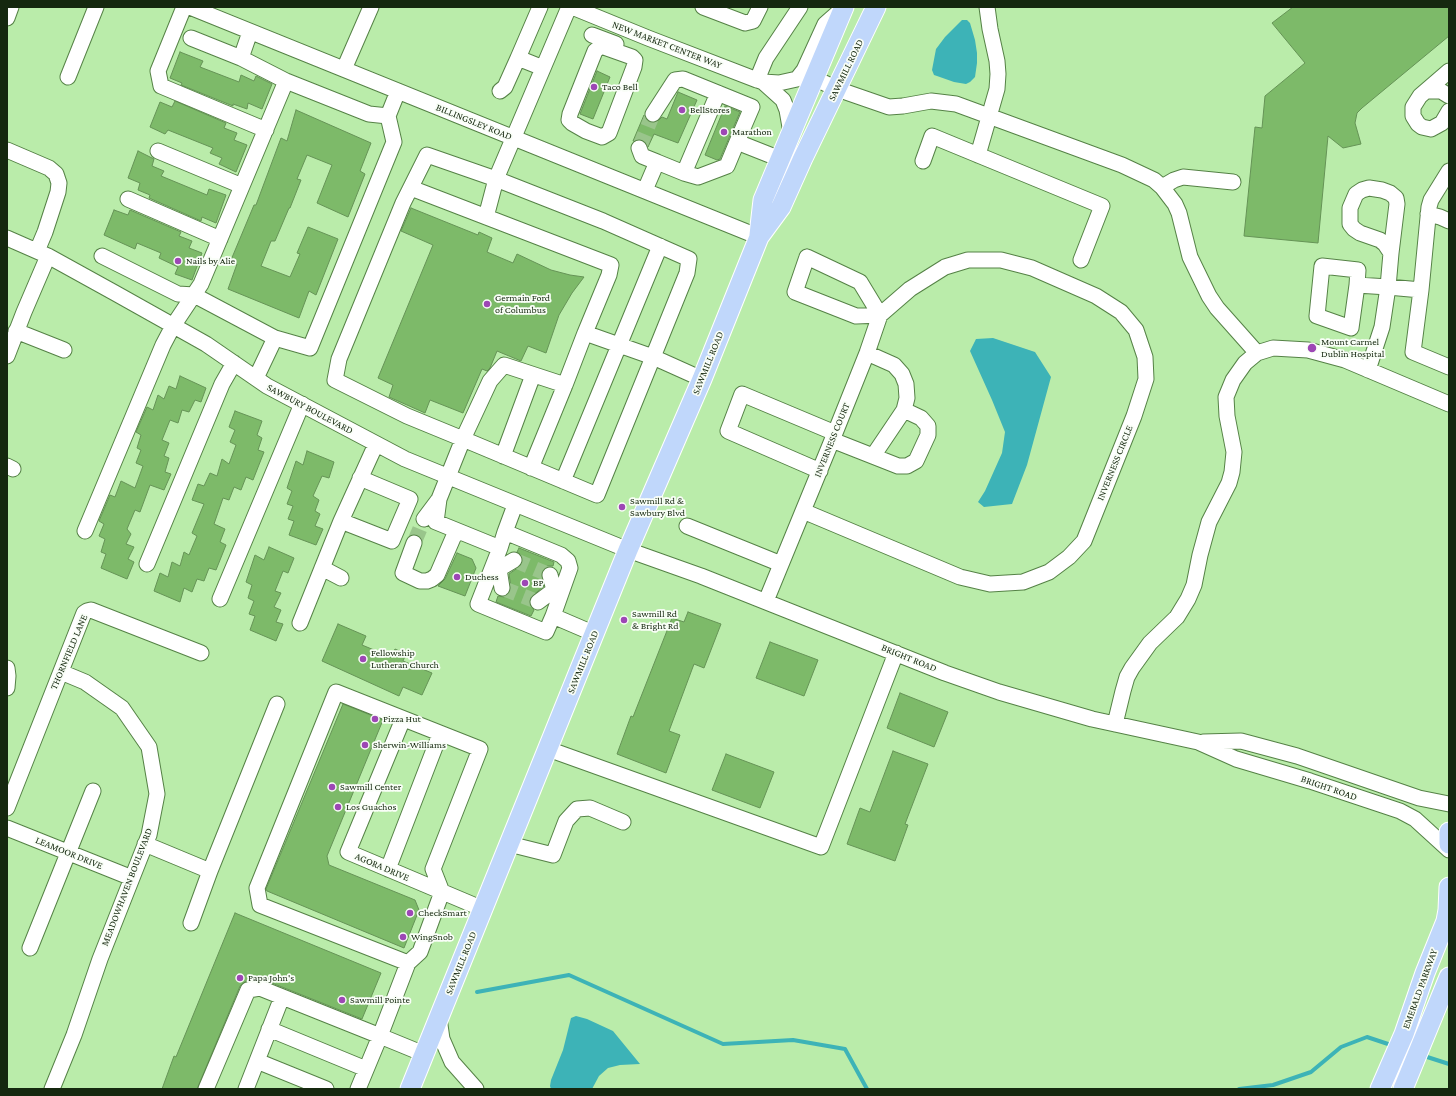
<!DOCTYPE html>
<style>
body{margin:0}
#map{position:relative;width:1456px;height:1096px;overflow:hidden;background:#baecaa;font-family:"Crimson Pro",serif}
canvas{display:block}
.frame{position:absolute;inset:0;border:8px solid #15280f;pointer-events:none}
</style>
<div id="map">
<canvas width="1456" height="1096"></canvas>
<div class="frame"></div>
</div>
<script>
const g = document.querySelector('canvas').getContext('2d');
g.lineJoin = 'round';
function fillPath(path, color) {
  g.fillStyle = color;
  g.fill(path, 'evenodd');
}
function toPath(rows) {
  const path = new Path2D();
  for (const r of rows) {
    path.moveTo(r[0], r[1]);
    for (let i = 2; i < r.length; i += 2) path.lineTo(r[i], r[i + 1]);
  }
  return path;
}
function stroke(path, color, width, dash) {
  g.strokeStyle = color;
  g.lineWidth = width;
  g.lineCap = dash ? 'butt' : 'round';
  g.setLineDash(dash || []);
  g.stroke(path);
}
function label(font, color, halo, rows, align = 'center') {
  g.font = font + ' "Crimson Pro",serif';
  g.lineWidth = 3.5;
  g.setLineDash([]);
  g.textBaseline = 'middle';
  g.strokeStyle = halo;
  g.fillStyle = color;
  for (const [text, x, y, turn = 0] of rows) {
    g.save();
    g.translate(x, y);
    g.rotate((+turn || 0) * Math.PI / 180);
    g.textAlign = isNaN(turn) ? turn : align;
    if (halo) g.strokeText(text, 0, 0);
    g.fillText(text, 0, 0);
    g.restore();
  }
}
const water = toPath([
 [962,20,967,20,970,23,975,40,977,53,977,63,975,77,970,82,966,84,954,82,937,76,934,75,932,70,936,49,945,37],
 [993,338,1035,352,1051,377,1027,465,1012,504,984,507,978,502,985,491,1002,453,1005,432,992,400,970,351,976,339],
 [576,1016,587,1019,613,1031,640,1064,620,1065,608,1068,599,1076,592,1089,551,1089,550,1086,551,1080,563,1050,571,1018]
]);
const stream = toPath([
 [477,992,569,975,723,1044,793,1040,845,1049,867,1089],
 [1421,1055,1449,1064],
 [1239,1089,1273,1085,1311,1072,1341,1047,1367,1037,1394,1046]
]);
const building = toPath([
 [1293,7,1449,7,1449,36,1362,108,1357,113,1355,123,1361,144,1343,148,1328,136,1318,243,1244,236,1255,127,1262,128,1265,96,1305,63,1272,23,1293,7],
 [180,52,203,61,200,67,239,82,241,75,254,81,256,76,272,84,262,109,248,103,247,109,233,104,233,106,181,85,182,83,170,78,180,52],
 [597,71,610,77,593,119,580,114,597,71],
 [678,92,697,100,678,143,654,134,648,147,645,141,641,139,633,141,644,115,648,121,652,123,657,122,662,117,667,119,678,92],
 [175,101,226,123,224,128,237,133,234,140,247,145,236,172,219,164,222,158,210,153,213,148,168,130,165,134,150,127,160,102,172,107,175,101],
 [725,106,740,112,720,159,717,160,705,155,725,106],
 [296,110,371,143,360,171,365,174,348,217,317,203,332,165,307,155,297,179,301,180,290,208,289,208,275,241,271,241,261,266,290,277,300,254,297,253,308,227,338,239,316,295,309,291,299,318,228,289,237,264,231,260,254,205,256,205,281,138,287,141,296,110],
 [138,151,154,159,152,166,164,171,161,176,207,195,209,189,226,195,216,223,202,217,201,221,149,198,150,195,138,190,140,183,128,178,138,151],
 [411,208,478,235,479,232,492,238,487,252,513,263,517,254,551,270,570,275,584,277,572,293,559,315,546,353,528,346,521,361,497,351,490,368,487,371,482,369,463,413,430,400,425,413,389,397,393,385,378,378,433,245,401,231,411,208],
 [114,210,128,215,130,210,181,232,179,236,192,241,189,248,202,253,192,280,175,274,178,267,159,258,161,253,137,243,135,249,104,235,114,210],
 [180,376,206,388,201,402,195,400,189,412,182,410,178,423,170,420,162,440,169,443,164,456,169,458,165,472,171,474,164,490,150,485,140,512,135,510,127,529,131,534,126,544,134,547,128,559,134,562,127,579,101,568,106,554,101,552,105,539,99,536,104,524,99,521,110,495,115,497,121,481,135,488,143,466,136,463,141,450,137,448,141,435,136,432,147,407,153,410,158,395,164,399,169,386,176,389,180,376],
 [235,411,262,421,257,435,262,438,258,450,264,452,253,480,246,477,241,490,234,487,229,500,223,498,214,524,225,529,220,542,226,545,216,570,209,568,204,581,197,579,192,592,184,588,180,602,154,591,160,573,168,577,172,562,180,566,184,552,189,555,197,536,192,533,204,504,192,500,198,484,204,486,210,473,217,476,222,459,229,464,236,445,230,442,235,430,229,427,235,411],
 [307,451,334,462,329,478,322,476,313,496,319,500,315,511,320,514,315,526,323,529,316,545,289,535,294,521,288,519,293,506,287,504,292,491,287,488,296,461,303,465,307,451],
 [269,547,294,558,288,573,283,571,275,591,281,593,274,607,281,610,276,622,283,624,276,641,250,630,255,616,249,614,254,601,248,598,252,585,246,582,255,555,264,560,269,547],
 [519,548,554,562,553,566,547,566,543,569,541,577,544,586,530,598,529,603,534,610,531,616,496,602,498,596,504,597,510,592,511,587,509,574,519,567,523,560,521,555,517,552,519,548],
 [457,553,472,559,476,568,465,596,438,586,445,579,457,553],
 [688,612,721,624,704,668,694,664,669,731,680,735,666,773,617,754,631,716,633,717,672,618,684,622,688,612],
 [338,624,366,636,362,645,391,657,395,649,406,654,403,661,432,673,422,695,403,687,399,696,322,661,338,624],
 [770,642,818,660,804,696,756,678,770,642],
 [900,693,948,712,934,747,887,728,900,693],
 [343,704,383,720,327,856,329,865,415,900,419,910,404,948,267,891,266,889,343,704],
 [893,751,928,764,905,824,908,825,895,861,847,844,860,808,870,812,893,751],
 [726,754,774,772,760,808,712,790,726,754],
 [235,913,381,973,362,1019,257,977,246,981,240,986,197,1089,162,1089,174,1056,176,1057,235,913]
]);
const minorTunnel = toPath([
 [639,148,653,114],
 [414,543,424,519],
 [514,560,550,575],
 [502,588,538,602]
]);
const minor = toPath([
 [184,7,158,71,161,86,266,130],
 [190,7,759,237],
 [572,7,648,38,757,80,763,82,779,83,797,79,804,70,825,24,842,9],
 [703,7,745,23,753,21,760,7],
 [7,18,11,7],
 [250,32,241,58,286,81],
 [592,35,616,44],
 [191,38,241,58],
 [601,46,632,57,635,60,634,67,609,133,602,137,586,131,572,123,569,120,570,114,595,51,601,46],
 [518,58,540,7],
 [344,69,371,7],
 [1449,71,1420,96,1413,107,1413,116,1418,124,1422,127,1431,129,1442,123,1449,111],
 [68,77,96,7],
 [814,78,837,89,889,107,903,106,931,101,956,104,1122,165,1154,180,1162,187,1175,204,1179,213,1190,257,1209,296,1217,308,1257,353],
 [757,80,766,58,800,7],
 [763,82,783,100,787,110,791,133],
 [500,91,505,87,518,58,543,68],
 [1426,91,1441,91,1449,96],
 [653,114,675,80,683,79,752,107,737,142],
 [639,148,642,156,657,162],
 [7,150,49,168,56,174,59,183,58,192,45,232,37,251],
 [158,151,242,186],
 [978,155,997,89,998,74,997,61,990,29,987,7],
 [923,161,932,136,1102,206,1081,260],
 [1449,171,1431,200,1429,207,1421,290,1413,352,1449,367],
 [684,173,718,93],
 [1162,187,1174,180,1183,177,1233,182],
 [411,188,611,265,609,275,585,333,565,385,504,365,490,381,463,439,597,495,653,357,585,333],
 [645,190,657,162,684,173,698,177,727,166,737,142,780,159],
 [128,199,220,239],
 [1428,214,1440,217,1449,221],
 [486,217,496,179,603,221,689,259,687,273,653,357,702,379],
 [7,238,48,256,115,293,206,344,267,386,405,459,628,550,701,576,945,673,999,692,1092,719,1198,742,1236,759,1310,781,1400,811,1415,819,1449,850],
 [102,256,178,294,194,295,275,338],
 [807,257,860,282,880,315,856,316,795,292,807,257],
 [1357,285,1358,270,1322,266,1317,316,1351,328,1357,285,1388,287,1391,253,1397,204,1396,198,1390,193,1382,190,1369,188,1362,190,1356,194,1350,208,1350,224,1354,229,1360,233,1380,240,1385,244,1391,253],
 [16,331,64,350],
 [7,356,24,312,48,256],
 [1368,370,1382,327,1388,287,1421,290],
 [256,378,275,338,310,348,394,142,388,116,398,91],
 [832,440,898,466,907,466,916,461,928,435,928,426,921,418,904,410,907,398,906,384,902,374,894,365,867,353],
 [503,456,533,375],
 [873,456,904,410],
 [7,466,13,469],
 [531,468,565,385],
 [820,471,728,431,742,394,835,433],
 [563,481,660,246],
 [424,519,439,499],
 [341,521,392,541,410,499,360,478],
 [687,526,781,564],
 [85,531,163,345,173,326,201,284,286,81,369,114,388,116],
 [505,532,515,505],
 [414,543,403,573,420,581,427,581,432,579,437,575,456,531],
 [500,548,505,532,561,555,568,561,570,568,553,616,595,634],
 [147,564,222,384,234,363],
 [493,567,499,569,502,588],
 [322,568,341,578],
 [499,569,514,560],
 [550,575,554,590],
 [220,599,302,404],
 [766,601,835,433,867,353,880,315,910,289,945,267,968,260,1001,260,1032,268,1096,296,1121,312,1136,330,1145,357,1146,379,1134,416,1084,541,1069,557,1049,572,1023,582,990,584,960,577,803,511],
 [538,602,554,590,561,593],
 [553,616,546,632,478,604,500,548,436,522,439,499,463,439,407,416,335,380,339,359,403,203,427,155,496,179,569,7],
 [300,623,341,521,376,444],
 [7,668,8,676,7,688],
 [403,719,348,852,483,909],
 [1115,724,1123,691,1127,677,1132,668,1150,643,1177,617,1188,599,1194,585,1200,555,1209,522,1229,483,1232,472,1234,452,1227,416,1226,397,1233,380,1245,363,1257,353,1273,348,1308,350,1345,360,1449,404],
 [1203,742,1241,741,1297,756,1419,798,1449,804],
 [548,749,821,847,896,653],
 [7,808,84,613,87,611,91,610,201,653],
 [7,828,132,878],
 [145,844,210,871,277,704],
 [509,844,553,855,566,821,577,809,590,808,623,822],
 [388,869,440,734],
 [191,923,210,871],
 [30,948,93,791],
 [439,1018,442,1039,452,1062,476,1089],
 [269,1029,366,1069],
 [257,1061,326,1089],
 [52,1089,74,1035,100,959,149,835,157,794,149,747,122,708,85,682,61,672],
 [206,1089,248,990,260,988,380,1036,408,963,420,952,442,892,433,869,480,749,336,692,257,888,260,905,408,963],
 [246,1089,282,997],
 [358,1089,380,1036,424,1054]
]);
const major = toPath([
 [759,235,763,200,844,7],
 [1449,832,1449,844],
 [410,1089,628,550,702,379,759,237,781,207,803,158,876,7],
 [1380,1089,1404,1034,1425,973,1446,921,1448,910,1449,887],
 [1403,1089,1449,977]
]);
const markers = [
 [594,87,4,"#9d47b5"],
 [682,110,4,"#9d47b5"],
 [724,132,4,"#9d47b5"],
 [178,261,4,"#9d47b5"],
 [487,304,4,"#9d47b5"],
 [1312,348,5,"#9d47b5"],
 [622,507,4,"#9d47b5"],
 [457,577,4,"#9d47b5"],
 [525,583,4,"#9d47b5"],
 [624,620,4,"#9d47b5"],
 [363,659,4,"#9d47b5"],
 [375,719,4,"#9d47b5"],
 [365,745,4,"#9d47b5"],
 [332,787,4,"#9d47b5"],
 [338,807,4,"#9d47b5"],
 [410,913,4,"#9d47b5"],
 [403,937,4,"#9d47b5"],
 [240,978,4,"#9d47b5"],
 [342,1000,4,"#9d47b5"]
];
const streetNames = [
 ["NEW MARKET CENTER WAY",667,45,21],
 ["SAWMILL ROAD",846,70,-64],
 ["BILLINGSLEY ROAD",474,122,22],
 ["SAWMILL ROAD",708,363,-68],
 ["SAWBURY BOULEVARD",310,409,28],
 ["INVERNESS COURT",832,440,-68],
 ["INVERNESS CIRCLE",1115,463,-68],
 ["THORNFIELD LANE",69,652,-67],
 ["BRIGHT ROAD",909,658,22],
 ["SAWMILL ROAD",583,662,-68],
 ["BRIGHT ROAD",1329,788,19],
 ["LEAMOOR DRIVE",69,853,22],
 ["AGORA DRIVE",382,867,23],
 ["MEADOWHAVEN BOULEVARD",127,887,-69],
 ["SAWMILL ROAD",461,963,-68],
 ["EMERALD PARKWAY",1420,989,-70]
];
const poiNames = [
 ["Taco Bell",602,87],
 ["BellStores",690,110],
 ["Marathon",732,132],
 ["Nails by Alie",186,261],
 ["Germain Ford",495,298],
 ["of Columbus",495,310],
 ["Mount Carmel",1321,342],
 ["Dublin Hospital",1321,354],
 ["Sawmill Rd &",630,501],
 ["Sawbury Blvd",630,513],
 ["Duchess",465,577],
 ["BP",533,583],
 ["Sawmill Rd",632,614],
 ["& Bright Rd",632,626],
 ["Fellowship",371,653],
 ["Lutheran Church",371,665],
 ["Pizza Hut",383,719],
 ["Sherwin-Williams",373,745],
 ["Sawmill Center",340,787],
 ["Los Guachos",346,807],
 ["CheckSmart",418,913],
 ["WingSnob",411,937],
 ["Papa John's",248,978],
 ["Sawmill Pointe",350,1000]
];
fillPath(water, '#3db3b7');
stroke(stream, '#3db3b7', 4);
fillPath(building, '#7dba69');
stroke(building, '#659356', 1);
stroke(minorTunnel, '#99c58b', 15, [15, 8]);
stroke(minor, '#558246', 17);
stroke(major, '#fff', 21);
stroke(minor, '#fff', 15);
stroke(major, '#c0d7fb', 19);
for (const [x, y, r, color] of markers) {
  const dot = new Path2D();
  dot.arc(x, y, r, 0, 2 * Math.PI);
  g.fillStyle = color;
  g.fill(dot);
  stroke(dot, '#f9fef7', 1.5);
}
label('10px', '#15280f', '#f9fef7', streetNames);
label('10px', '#15280f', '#f9fef7', poiNames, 'left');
</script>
